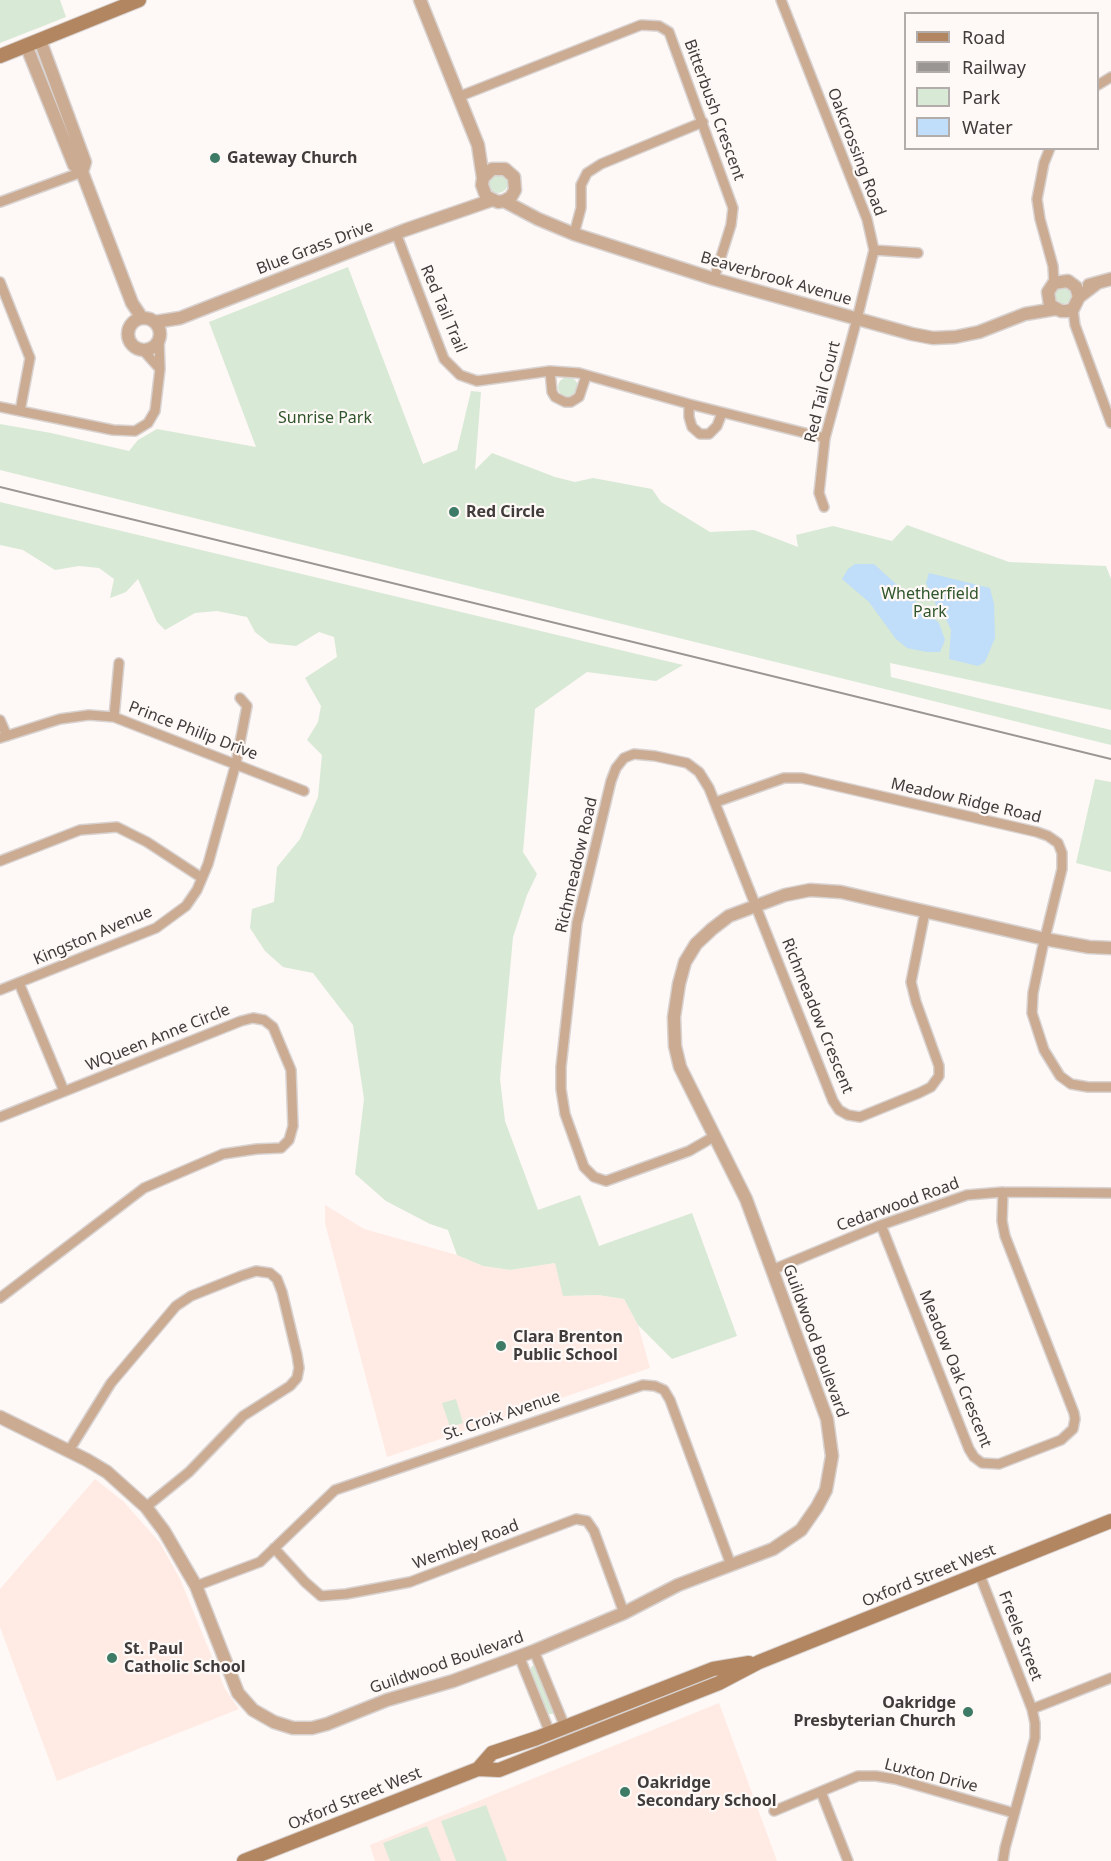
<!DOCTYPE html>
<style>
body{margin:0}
#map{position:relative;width:1111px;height:1861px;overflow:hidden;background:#fef8f6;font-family:"Noto Sans",sans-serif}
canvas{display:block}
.legend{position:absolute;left:904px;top:12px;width:195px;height:138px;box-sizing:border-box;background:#fef8f6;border:2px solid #b2adab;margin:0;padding:8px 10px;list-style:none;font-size:18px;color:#3f3c3b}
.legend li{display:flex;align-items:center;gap:12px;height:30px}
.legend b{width:30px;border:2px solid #b2adab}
</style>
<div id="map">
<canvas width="1111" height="1861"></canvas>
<ul class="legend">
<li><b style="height:8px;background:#b28660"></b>Road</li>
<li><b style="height:8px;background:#9a9694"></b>Railway</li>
<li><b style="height:16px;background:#d8e9d6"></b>Park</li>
<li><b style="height:16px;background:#c0ddfa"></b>Water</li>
</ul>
</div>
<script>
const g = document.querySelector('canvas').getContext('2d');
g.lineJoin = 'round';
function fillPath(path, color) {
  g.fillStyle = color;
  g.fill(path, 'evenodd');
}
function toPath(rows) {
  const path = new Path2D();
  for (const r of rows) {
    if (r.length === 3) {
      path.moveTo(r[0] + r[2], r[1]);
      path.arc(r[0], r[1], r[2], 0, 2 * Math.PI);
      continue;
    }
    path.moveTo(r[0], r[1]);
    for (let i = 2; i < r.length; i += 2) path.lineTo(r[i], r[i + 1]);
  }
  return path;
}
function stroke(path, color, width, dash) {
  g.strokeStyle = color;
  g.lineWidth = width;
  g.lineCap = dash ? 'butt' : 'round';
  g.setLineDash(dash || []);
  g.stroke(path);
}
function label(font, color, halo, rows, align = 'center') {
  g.font = font + ' "Noto Sans",sans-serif';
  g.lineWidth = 4.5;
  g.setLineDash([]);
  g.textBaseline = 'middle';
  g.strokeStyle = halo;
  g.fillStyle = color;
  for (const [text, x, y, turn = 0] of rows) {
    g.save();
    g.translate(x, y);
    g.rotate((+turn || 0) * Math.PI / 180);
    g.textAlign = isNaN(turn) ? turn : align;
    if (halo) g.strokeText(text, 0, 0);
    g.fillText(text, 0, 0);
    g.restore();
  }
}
const education = toPath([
 [325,1205,364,1229,457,1255,483,1266,510,1270,555,1263,564,1296,598,1295,624,1299,638,1325,650,1368,387,1457,325,1223],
 [95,1479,124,1502,160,1543,180,1579,225,1689,239,1709,57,1781,0,1627,0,1589],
 [719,1703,777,1861,375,1861,370,1845]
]);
const green = toPath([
 [0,0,60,0,66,17,0,43],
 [498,183,10],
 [348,267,423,464,457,450,471,391,481,392,475,470,492,453,555,477,575,482,593,478,652,489,661,502,710,532,754,530,798,547,796,535,833,526,892,541,907,525,1009,562,1106,566,1111,579,1111,710,890,663,891,677,1111,730,1111,745,0,470,0,424,51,433,129,451,138,440,157,429,256,447,209,322],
 [1063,295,9],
 [568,387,10],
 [0,502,683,665,656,681,587,672,535,709,523,852,537,874,527,895,513,937,500,1079,505,1121,538,1210,580,1195,599,1246,692,1213,737,1336,672,1359,638,1325,624,1299,598,1295,563,1296,555,1263,510,1270,483,1266,457,1255,448,1230,430,1224,386,1201,355,1174,364,1099,353,1025,313,973,283,967,265,951,250,928,252,909,274,902,277,867,300,839,318,797,322,755,307,740,318,722,321,706,305,678,337,657,334,637,319,632,296,646,269,643,255,632,247,617,217,611,195,613,165,630,157,622,138,579,126,592,110,598,114,579,99,568,79,566,55,570,23,550,0,545],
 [1095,779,1111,782,1111,872,1076,863],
 [456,1399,463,1423,450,1427,442,1403],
 [532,1666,537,1666,554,1710,553,1714,547,1714,530,1671],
 [486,1805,507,1861,456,1861,441,1821],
 [427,1826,441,1861,390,1861,383,1843]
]);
const water = toPath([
 [855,564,874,564,939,623,945,640,940,652,927,652,907,648,896,639,869,602,842,579,848,569],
 [929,573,990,588,994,604,995,638,985,662,978,666,949,659,951,630,947,621,939,611,926,583]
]);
const minor = toPath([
 [781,0,867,219,874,250,857,319,825,438,819,493,824,507],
 [1098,85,1111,77],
 [458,97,641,25,659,26,669,32,733,208,731,225,714,279],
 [1050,148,1044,163,1037,199,1040,219,1053,266,1054,283],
 [0,202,82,172],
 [396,233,444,359,460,375,477,381,550,371,579,373,689,404,825,438],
 [574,234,581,208,581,185,587,173,601,164,703,122],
 [874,250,918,253],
 [0,282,30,358,20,411],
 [1073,309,1075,325,1111,423],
 [142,349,160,369],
 [550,371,552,392,555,397,565,402,571,402,579,397,586,376],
 [689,404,689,417,692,427,700,434,709,434,717,426,722,413],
 [0,407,113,430,135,431,148,423,155,411,160,369,159,339],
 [114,717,119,663],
 [0,720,7,736],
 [0,738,60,719,89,715,114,717,304,791],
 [716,802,784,778,802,778,1037,832,1048,836,1058,843,1062,853,1062,869,1042,950,1033,993,1032,1013,1044,1050,1060,1076,1071,1084,1088,1087,1111,1087],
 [0,861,80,830,117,827,147,842,202,878],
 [19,983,64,1091],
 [0,990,156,928,186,906,197,890,208,864,236,763,247,706,240,698],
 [0,1117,241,1021,253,1018,264,1020,273,1027,291,1070,293,1126,289,1140,281,1148,257,1149,223,1154,144,1188,0,1298],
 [715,1136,689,1151,606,1181,594,1177,584,1167,565,1114,561,1089,561,1067,577,923,611,781,616,768,624,758,634,754,655,756,687,763,699,772,709,788,833,1101,839,1110,848,1115,860,1117,919,1093,931,1087,939,1076,939,1066,916,1002,911,982,925,912],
 [881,1225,969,1449,974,1457,982,1463,999,1464,1061,1440,1073,1429,1075,1419,1074,1413,1005,1236,1002,1221,1003,1192],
 [772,1270,881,1225,967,1195,1003,1192,1111,1193],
 [70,1449,111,1383,176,1306,191,1296,241,1276,256,1271,270,1273,277,1279,282,1292,297,1355,299,1368,297,1378,290,1386,243,1416,189,1472,146,1507],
 [274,1548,305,1582,321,1596,346,1594,410,1582,576,1519,587,1521,594,1531,624,1613],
 [979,1573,1032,1709],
 [196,1586,260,1562,335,1490,643,1385,655,1386,664,1390,670,1400,731,1565],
 [534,1651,565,1727],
 [519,1656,550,1733],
 [821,1792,848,1861],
 [774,1811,858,1776,876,1776,895,1779,1014,1813],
 [1003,1861,1005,1848,1035,1738,1035,1723,1032,1709,1111,1678]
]);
const tertiary = toPath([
 [420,0,478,145,483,178],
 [40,40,85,162,82,172],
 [26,45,74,165,82,172,132,303,142,318],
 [504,201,511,197,515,190,514,177,505,169,492,169,483,178,482,185,486,196,498,202,504,201,538,219,574,234,714,279,912,334,933,338,955,337,979,332,1025,314,1055,309],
 [1089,285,1111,279],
 [1079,297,1076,287,1068,281,1054,283,1048,292,1050,305,1061,311,1067,311,1073,309,1079,297,1096,284],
 [144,334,16],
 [155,322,180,318,405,230,492,200],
 [0,1417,87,1460,107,1472,146,1507,164,1531,196,1586,238,1693,253,1710,274,1722,293,1728,312,1728,327,1724,387,1700,453,1681,534,1651,624,1613,678,1585,773,1549,801,1530,817,1507,826,1490,832,1456,827,1419,746,1199,680,1067,675,1046,674,1017,679,984,685,962,696,944,712,929,729,916,785,895,810,890,841,892,1045,939,1089,947,1111,948]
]);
const secondary = toPath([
 [0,56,139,0],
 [478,1769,492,1753,537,1738,713,1669,749,1663],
 [244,1861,478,1769,499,1770,719,1683,759,1662,1111,1521]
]);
const rail = toPath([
 [0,487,1111,759]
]);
const markers = [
 [215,158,6,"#3e7b66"],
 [454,512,6,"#3e7b66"],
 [501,1346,6,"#3e7b66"],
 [112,1658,6,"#3e7b66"],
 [968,1712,6,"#3e7b66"],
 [625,1792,6,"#3e7b66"]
];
const streetNames = [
 ["Bitterbush Crescent",714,110,70],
 ["Oakcrossing Road",856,152,69],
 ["Blue Grass Drive",315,248,-21],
 ["Beaverbrook Avenue",776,279,16],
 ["Red Tail Trail",443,309,67],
 ["Red Tail Court",823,392,-76],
 ["Prince Philip Drive",193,731,21],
 ["Meadow Ridge Road",966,801,13],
 ["Richmeadow Road",577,865,-77],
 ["Kingston Avenue",93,936,-23],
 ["Richmeadow Crescent",817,1016,68],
 ["WQueen Anne Circle",158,1038,-22],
 ["Cedarwood Road",898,1205,-20],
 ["Guildwood Boulevard",815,1341,70],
 ["Meadow Oak Crescent",955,1369,68],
 ["St. Croix Avenue",502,1416,-19],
 ["Wembley Road",466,1545,-21],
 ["Oxford Street West",929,1576,-22],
 ["Freele Street",1020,1636,69],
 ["Guildwood Boulevard",447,1663,-19],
 ["Luxton Drive",931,1776,14],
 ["Oxford Street West",355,1799,-22]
];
const poiNames = [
 ["Gateway Church",227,158],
 ["Red Circle",466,512],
 ["Clara Brenton",513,1337],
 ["Public School",513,1355],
 ["St. Paul",124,1649],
 ["Catholic School",124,1667],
 ["Oakridge",956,1703,"right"],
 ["Presbyterian Church",956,1721,"right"],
 ["Oakridge",637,1783],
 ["Secondary School",637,1801]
];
const parkNames = [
 ["Sunrise Park",325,418],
 ["Whetherfield",930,594],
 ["Park",930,612]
];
fillPath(education, '#ffebe3');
fillPath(green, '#d8e9d6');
fillPath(water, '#c0ddfa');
stroke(minor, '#d8d2d1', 12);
stroke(tertiary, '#d8d2d1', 15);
stroke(secondary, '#d8d2d1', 16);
stroke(minor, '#cbac93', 9);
stroke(tertiary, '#cbac93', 12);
stroke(secondary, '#b28660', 14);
stroke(rail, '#9a9694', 2);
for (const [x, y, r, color] of markers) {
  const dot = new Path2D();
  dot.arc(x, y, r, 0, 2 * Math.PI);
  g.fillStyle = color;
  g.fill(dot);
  stroke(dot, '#fef8f6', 2);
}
label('16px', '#3f3c3b', '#fef8f6', streetNames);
label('bold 16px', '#3f3c3b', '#fef8f6', poiNames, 'left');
label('16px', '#2f552b', '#fef8f6', parkNames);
</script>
